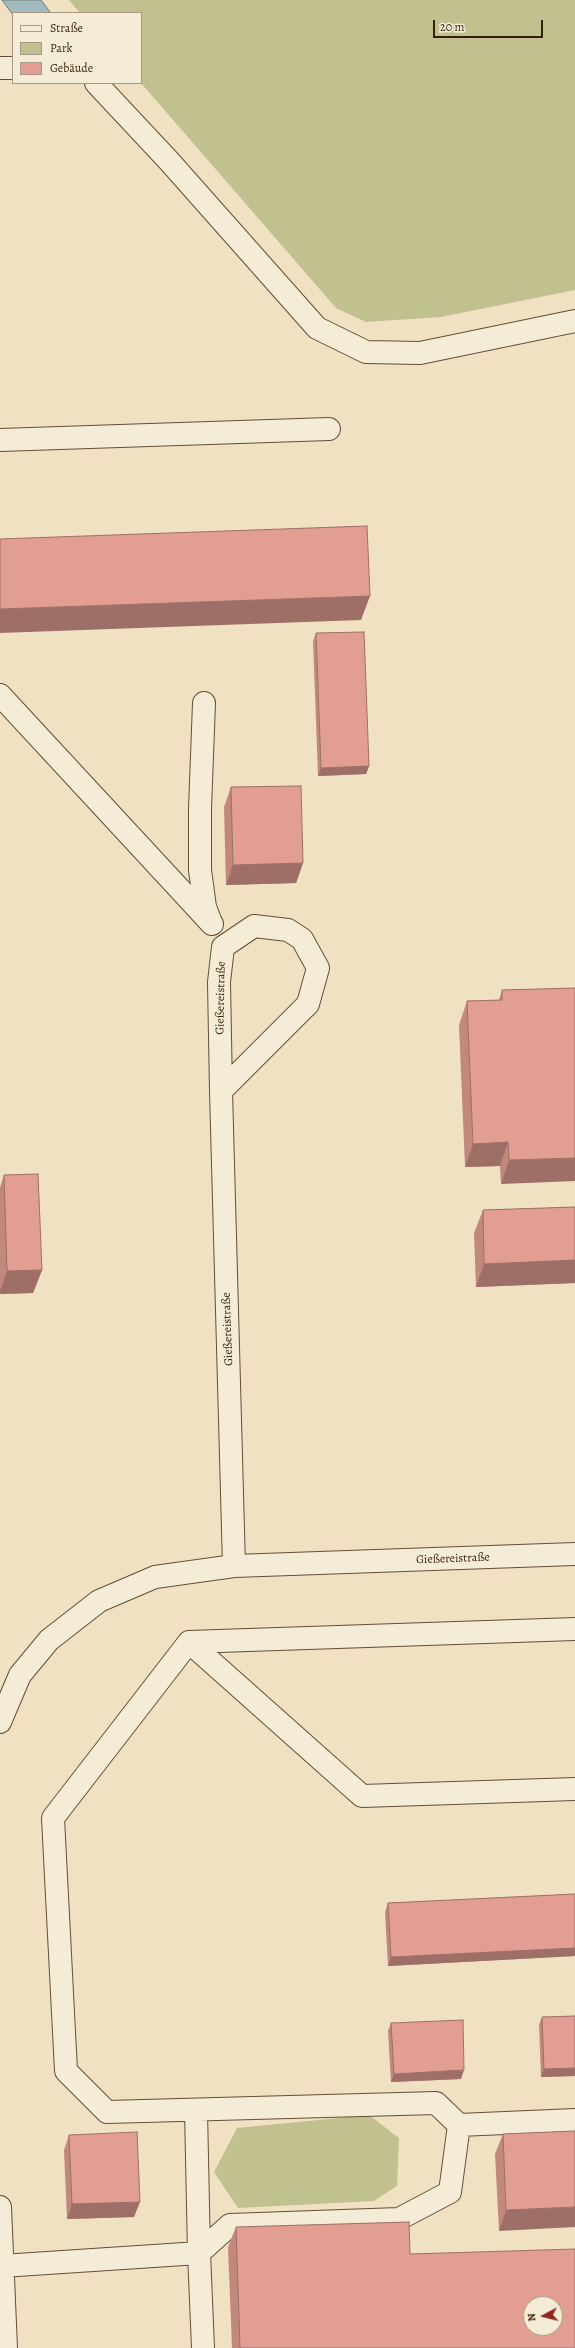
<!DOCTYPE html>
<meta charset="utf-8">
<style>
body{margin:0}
#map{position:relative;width:575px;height:2348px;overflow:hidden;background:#f0e1c3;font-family:Alegreya,serif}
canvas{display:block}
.legend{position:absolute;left:12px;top:12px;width:130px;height:72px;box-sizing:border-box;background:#f5ecd8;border:1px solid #a99984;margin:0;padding:5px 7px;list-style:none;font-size:12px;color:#361d06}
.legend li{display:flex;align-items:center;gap:8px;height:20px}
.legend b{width:20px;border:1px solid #a99984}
.north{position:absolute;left:523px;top:2296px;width:40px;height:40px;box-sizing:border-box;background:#f5ecd8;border:1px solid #a99984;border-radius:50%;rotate:263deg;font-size:11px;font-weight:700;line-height:16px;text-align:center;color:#361d06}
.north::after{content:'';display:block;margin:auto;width:14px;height:18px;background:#8f2418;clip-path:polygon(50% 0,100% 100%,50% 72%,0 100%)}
.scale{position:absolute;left:433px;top:20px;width:110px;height:18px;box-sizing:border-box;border:2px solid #361d06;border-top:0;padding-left:5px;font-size:12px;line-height:14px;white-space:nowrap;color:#361d06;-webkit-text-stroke:3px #f5ecd8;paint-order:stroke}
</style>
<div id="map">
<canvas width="575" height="2348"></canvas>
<ul class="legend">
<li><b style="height:5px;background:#f5ecd8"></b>Straße</li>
<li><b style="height:11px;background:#c0c18f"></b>Park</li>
<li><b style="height:11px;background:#e29e93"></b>Gebäude</li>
</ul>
<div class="north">N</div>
<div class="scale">20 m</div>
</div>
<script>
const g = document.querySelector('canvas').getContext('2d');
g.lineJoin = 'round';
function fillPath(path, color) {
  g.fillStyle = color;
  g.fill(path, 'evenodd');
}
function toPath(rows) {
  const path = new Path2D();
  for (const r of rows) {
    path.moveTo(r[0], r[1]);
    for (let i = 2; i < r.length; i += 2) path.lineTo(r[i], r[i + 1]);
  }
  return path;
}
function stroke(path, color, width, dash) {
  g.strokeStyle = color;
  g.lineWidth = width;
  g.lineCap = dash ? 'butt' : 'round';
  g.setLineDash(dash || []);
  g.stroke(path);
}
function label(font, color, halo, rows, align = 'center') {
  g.font = font + ' Alegreya,serif';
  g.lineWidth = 4;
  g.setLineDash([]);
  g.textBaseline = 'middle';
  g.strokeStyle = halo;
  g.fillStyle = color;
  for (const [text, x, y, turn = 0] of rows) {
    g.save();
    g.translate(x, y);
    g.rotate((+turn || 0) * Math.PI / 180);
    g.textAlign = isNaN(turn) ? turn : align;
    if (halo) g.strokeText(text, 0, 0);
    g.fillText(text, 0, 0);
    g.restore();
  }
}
const green = toPath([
 [69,0,575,0,575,290,441,317,366,322,336,308,141,83,141,13,80,13],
 [369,2115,399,2138,397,2186,374,2201,238,2208,214,2172,237,2128]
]);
const water = toPath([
 [2,0,41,0,51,13,13,15,2,0]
]);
const minor = toPath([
 [0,68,13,68],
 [96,83,169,161,317,328,366,352,420,353,575,321],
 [0,440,329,429],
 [0,695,212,924],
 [204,703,200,809,200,870,205,907,210,920],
 [221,1091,308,1004,318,968,302,939,288,930,254,926,223,947,219,982,221,1091,234,1566],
 [189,1642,575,1629],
 [0,1722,20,1675,49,1640,99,1601,155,1577,234,1566,575,1554],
 [575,1789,362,1796,189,1642,53,1818,66,2071,107,2112,436,2103,459,2125,575,2120],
 [196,2110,199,2253],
 [0,2207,6,2348],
 [199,2253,230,2225,399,2219,450,2192,459,2125],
 [2,2266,199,2253,203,2348]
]);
const wall = toPath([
 [316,633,369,766,366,774,318,776,313,641],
 [231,787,303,863,296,883,226,885,224,807],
 [575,988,501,1184,500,1166,465,1167,459,1025,467,1001,499,1000,502,990],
 [4,1175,42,1270,33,1293,0,1294,0,1187],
 [575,1207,575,1283,476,1287,474,1233,483,1210],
 [575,1894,575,1956,388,1966,385,1912,388,1903],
 [575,2016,575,2076,541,2077,539,2025,542,2017],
 [391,2023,461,2079,391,2082,388,2031],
 [575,2131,499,2231,495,2154,503,2134],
 [69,2135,134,2217,67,2219,64,2150],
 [236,2227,410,2254,575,2348,232,2348,228,2247]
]);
const shadedWall = toPath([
 [370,596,361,620,0,633,0,609],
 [369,766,366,774,318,776,321,768],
 [303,863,296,883,226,885,233,865],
 [508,1142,500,1166,465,1167,473,1144],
 [575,1158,575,1181,501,1184,509,1160],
 [575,1260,575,1283,476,1287,484,1264],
 [42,1270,33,1293,0,1294,0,1291,7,1271],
 [575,1948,575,1956,388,1966,391,1957],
 [575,2068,575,2076,541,2077,544,2069],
 [464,2070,461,2079,391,2082,394,2074],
 [140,2202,134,2217,67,2219,72,2204],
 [575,2207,575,2227,499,2231,506,2210]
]);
const building = toPath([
 [367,526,370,596,0,609,0,539,367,526],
 [364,632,369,766,321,768,316,633,364,632],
 [301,786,303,863,233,865,231,787,301,786],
 [575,988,575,1158,509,1160,508,1142,473,1144,467,1001,502,1000,502,990,575,988],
 [38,1174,42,1270,7,1271,4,1175,38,1174],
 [575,1207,575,1260,484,1264,483,1210,575,1207],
 [575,1894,575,1948,391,1957,388,1903,575,1894],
 [575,2016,575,2068,544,2069,542,2017,575,2016],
 [463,2020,464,2070,394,2074,391,2023,463,2020],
 [575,2131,575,2207,506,2210,503,2134,575,2131],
 [137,2132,140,2202,72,2204,69,2135,137,2132],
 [409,2222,410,2254,575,2249,575,2348,240,2348,236,2227,409,2222],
 [531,2304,555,2304,555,2328,531,2328,531,2304]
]);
const streetNames = [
 ["Gießereistraße",221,998,-89],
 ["Gießereistraße",228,1329,-92],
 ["Gießereistraße",453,1559,-2]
];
fillPath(green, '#c0c18f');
fillPath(water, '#a0bbbf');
stroke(water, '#767c75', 1);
stroke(minor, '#644e35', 24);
stroke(minor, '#f5ecd8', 22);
fillPath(wall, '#c2887e');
fillPath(shadedWall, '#9e6f67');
fillPath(building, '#e29e93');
stroke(building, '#9e6f67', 1);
label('12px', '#361d06', '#f5ecd8', streetNames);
</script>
